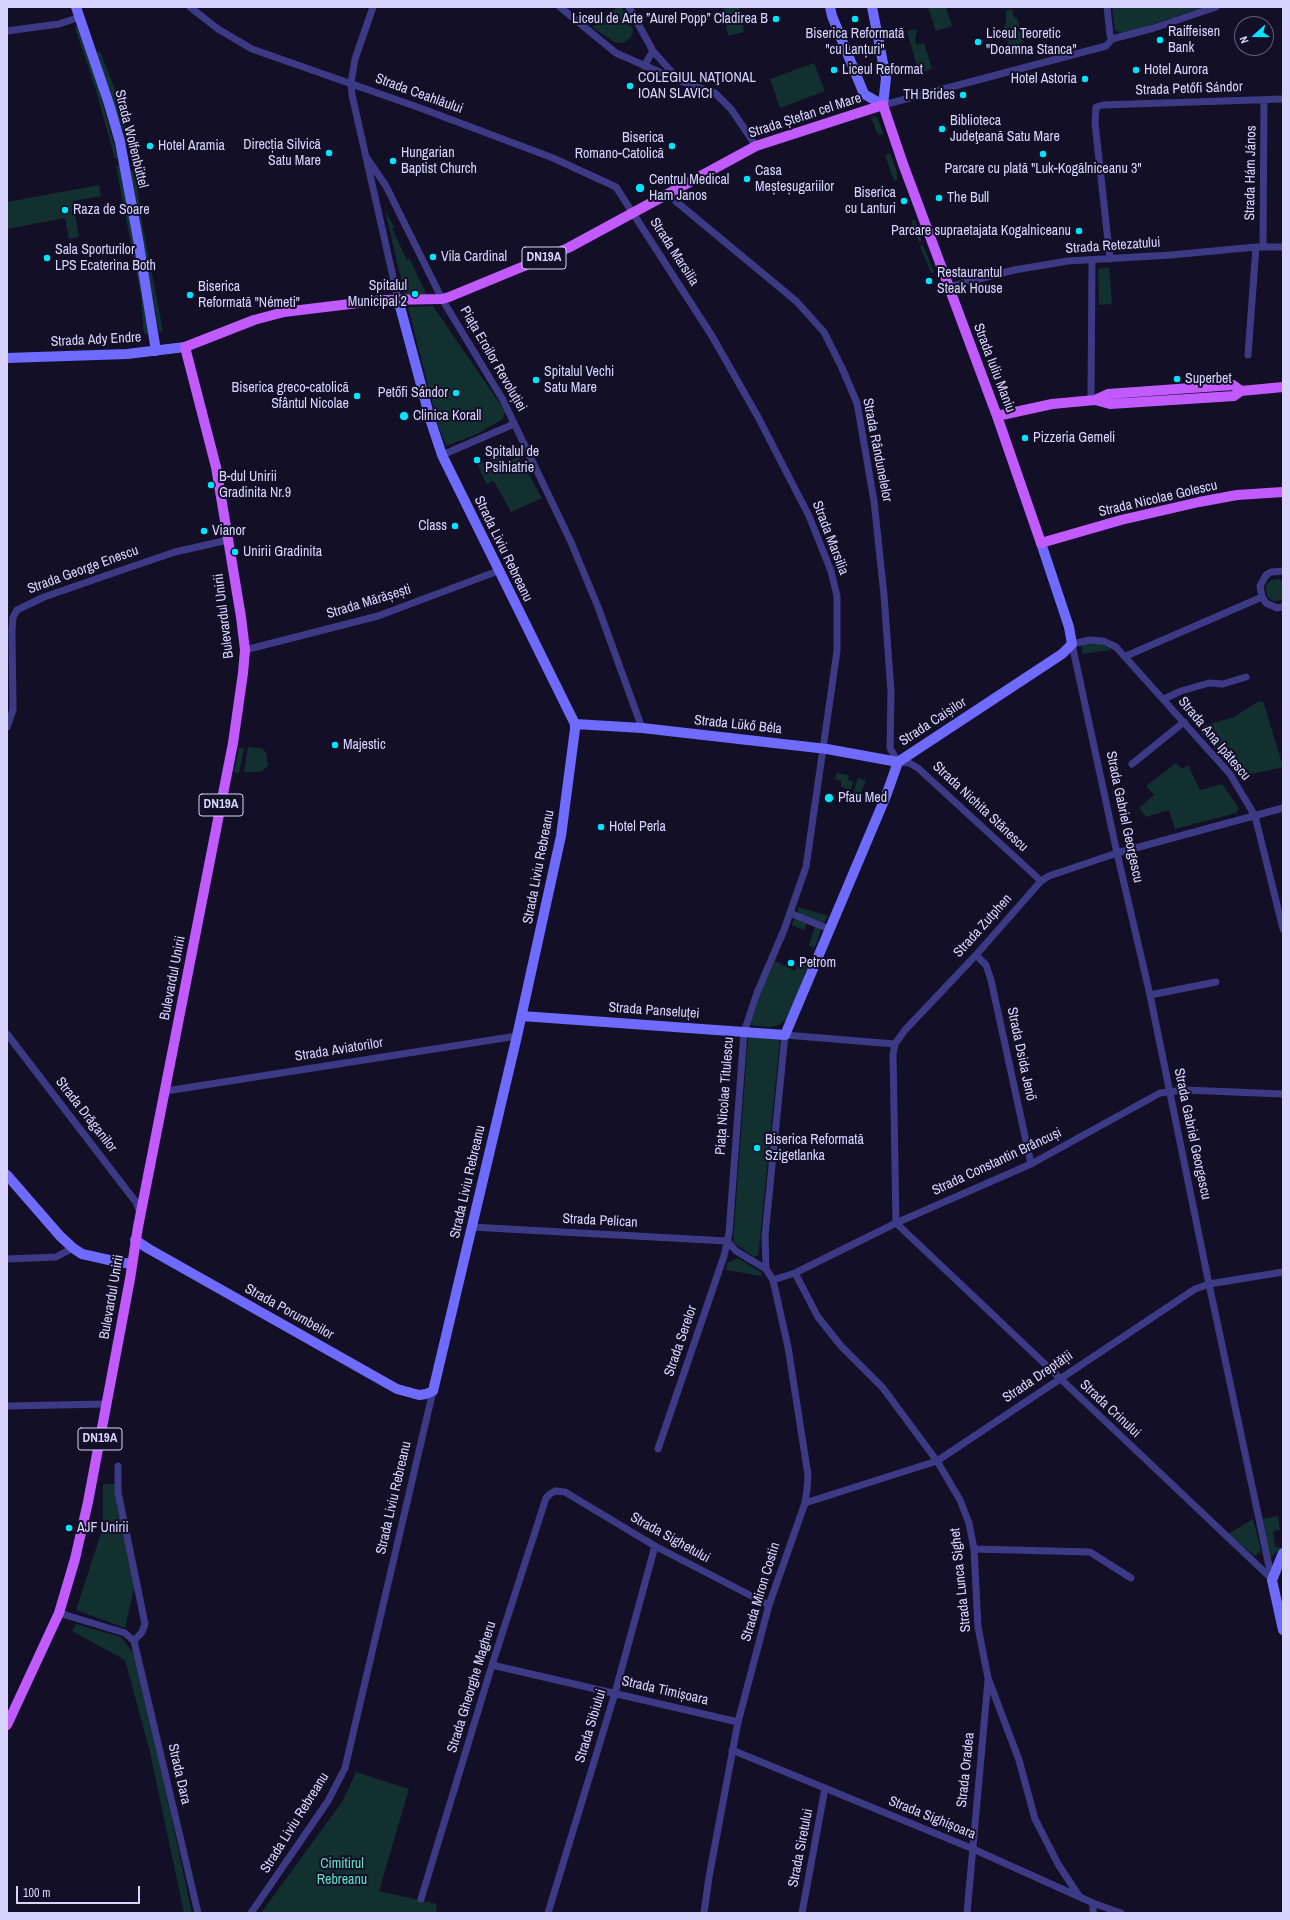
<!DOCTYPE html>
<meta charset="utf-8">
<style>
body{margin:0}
#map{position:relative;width:1290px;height:1920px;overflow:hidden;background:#130f26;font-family:"Archivo Narrow",sans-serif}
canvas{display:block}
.frame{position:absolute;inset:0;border:8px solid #d9d4ff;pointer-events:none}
.north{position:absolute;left:1234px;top:16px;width:40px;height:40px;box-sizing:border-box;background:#130f26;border:1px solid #625e7d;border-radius:50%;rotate:249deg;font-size:11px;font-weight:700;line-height:16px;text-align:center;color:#d9d4ff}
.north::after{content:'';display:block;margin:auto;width:14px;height:18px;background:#00e5ff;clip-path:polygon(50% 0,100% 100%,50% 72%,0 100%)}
.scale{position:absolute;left:16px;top:1886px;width:124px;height:18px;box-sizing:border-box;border:2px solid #d9d4ff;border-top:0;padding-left:5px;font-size:12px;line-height:14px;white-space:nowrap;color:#d9d4ff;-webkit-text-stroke:3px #130f26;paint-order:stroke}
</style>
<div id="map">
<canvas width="1290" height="1920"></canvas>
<div class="frame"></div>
<div class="north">N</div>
<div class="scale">100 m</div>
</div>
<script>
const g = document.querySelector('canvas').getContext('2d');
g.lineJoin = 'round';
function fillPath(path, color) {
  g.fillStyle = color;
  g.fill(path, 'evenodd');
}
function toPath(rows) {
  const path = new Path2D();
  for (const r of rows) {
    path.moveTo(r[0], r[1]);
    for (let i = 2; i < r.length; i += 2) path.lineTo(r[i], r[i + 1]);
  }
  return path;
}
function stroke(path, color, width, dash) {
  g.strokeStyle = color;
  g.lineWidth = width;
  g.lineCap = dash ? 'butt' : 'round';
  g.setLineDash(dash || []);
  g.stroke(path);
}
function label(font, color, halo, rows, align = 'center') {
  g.font = font + ' "Archivo Narrow",sans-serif';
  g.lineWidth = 4;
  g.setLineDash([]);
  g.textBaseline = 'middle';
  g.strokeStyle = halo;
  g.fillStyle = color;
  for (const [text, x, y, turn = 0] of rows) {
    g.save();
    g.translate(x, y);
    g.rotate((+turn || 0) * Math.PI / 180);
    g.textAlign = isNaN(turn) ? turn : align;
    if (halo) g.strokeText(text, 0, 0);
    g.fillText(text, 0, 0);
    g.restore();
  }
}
const green = toPath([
 [618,7,621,7,633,30,631,37,625,42,616,43,592,27],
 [731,7,739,7,744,32,728,36,723,9],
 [928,7,946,7,952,26,936,31],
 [1112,7,1205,7,1123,34,1115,30],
 [1012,9,1014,18,1017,17,1024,42,1009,47,1004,29,1006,21,1006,10],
 [78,26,97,82,118,159,115,159,95,87,75,28],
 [917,29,915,40,916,45,924,43,932,69,919,73,907,31],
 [100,51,114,87,131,145,126,146,97,52],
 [814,63,825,91,780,108,770,79],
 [875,116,878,119,883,134,878,135,871,118],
 [890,153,897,172,897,180,894,181,885,155],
 [120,165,143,296,148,334,144,334,141,297,116,166],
 [130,171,135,171,142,222,163,331,159,332],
 [99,185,101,196,73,201,79,237,69,239,65,218,7,229,7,202],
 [385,210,394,227,392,228,407,260,410,259,426,294,405,296],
 [915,220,922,241,919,242,911,221],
 [923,245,934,272,931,273,920,246],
 [1109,267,1112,304,1099,305,1098,269],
 [433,306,505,411,503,419,475,435,446,446,438,425,408,307],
 [507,436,542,498,511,512,494,481,486,484,478,465,483,462,485,466,493,463,490,457,498,453,503,464,516,458],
 [1279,579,1283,581,1283,600,1273,601,1267,596,1266,585,1271,580],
 [1082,644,1101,644,1111,650,1082,654],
 [1263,701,1283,767,1239,777,1202,734,1203,726,1234,717,1257,702],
 [248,747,261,748,266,752,268,766,261,772,244,772],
 [239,748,244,748,239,773,234,772],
 [1176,763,1182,769,1188,765,1200,790,1222,784,1239,808,1236,813,1175,829,1169,810,1146,817,1139,808,1154,795,1146,786],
 [836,773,849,775,848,780,853,781,851,790,841,787,841,781,835,779],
 [858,778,866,781,859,796,853,794],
 [798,907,828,916,824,923,798,914],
 [794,918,807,923,804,930,792,925],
 [815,927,821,929,816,945,813,948,809,945],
 [803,959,809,961,790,1017,779,1025,769,1027,749,1025,761,992,775,961,795,971,797,966,800,967],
 [748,1037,780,1039,759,1249,758,1255,754,1257,733,1242],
 [738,1258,762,1273,761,1276,726,1270,727,1263],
 [103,1484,117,1484,136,1580,125,1628,76,1610,103,1527],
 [1278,1516,1280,1530,1273,1532,1275,1547,1282,1547,1271,1557,1262,1519],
 [1253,1519,1261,1551,1255,1556,1228,1534],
 [76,1624,121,1637,134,1654,159,1760,192,1913,184,1913,150,1752,125,1660,72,1631],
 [356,1772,409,1789,379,1891,437,1904,436,1913,261,1913,342,1802]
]);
const street = toPath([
 [190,7,218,29,252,49,423,109,553,158,616,187,712,336,758,417,809,516,831,571,837,596,837,651,806,867,784,930,757,993,744,1032,729,1233,724,1256,658,1449],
 [373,7,355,59,351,83,352,95,398,299],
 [560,7,616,53,680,81,715,93,731,109,756,146],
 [629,7,653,51,678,79],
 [1107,7,1110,35,1112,39],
 [7,31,59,24,80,17],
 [644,66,653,51],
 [883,105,1106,46,1112,39,1154,28,1216,7],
 [367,158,386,186,442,299,503,400,571,542,598,607,642,728],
 [667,194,796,301,824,332,842,368,857,403,874,501,884,595,891,692,890,748,898,762,909,763,918,768,1041,881],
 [1263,247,1264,100],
 [1110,259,1095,123,1096,107,1103,105,1283,99],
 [948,287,1014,270,1068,261,1171,255,1256,247,1283,247],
 [1248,355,1256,247],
 [1091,400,1092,260],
 [442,455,514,424],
 [1283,571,1271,572,1266,575,1260,586,1262,597,1266,603,1277,608,1283,607],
 [245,650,378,616,498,571],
 [1126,656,1262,597],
 [1164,699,1181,691,1209,683,1223,684,1246,677],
 [7,727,13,710,12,631,13,617,17,610,44,597,122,570,175,552,228,540],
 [1132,764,1184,722],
 [790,913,829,929],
 [976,955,986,965,991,980,1031,1164],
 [1150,995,1216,982],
 [7,1034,132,1197,136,1202,140,1213],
 [166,1091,517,1036],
 [896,1223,893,1054,895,1044,905,1030,976,955,1041,881,1049,876,1117,853,1283,808],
 [896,1223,1272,1579],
 [471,1227,727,1241],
 [7,1259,56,1257,73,1248],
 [766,1269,765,1236,785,1035,895,1044],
 [795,1273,818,1317,841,1346,883,1388,937,1461,960,1500,969,1523,974,1549,978,1627,988,1678,1019,1760,1035,1819,1058,1864,1079,1896],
 [773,1280,795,1273,896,1223,1031,1164,1160,1093,1185,1090,1283,1094],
 [7,1406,107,1404],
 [118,1466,118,1492,145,1624,142,1632,134,1641,198,1913],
 [805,1503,937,1461,1195,1289,1209,1284,1283,1272],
 [974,1549,1090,1552,1131,1578],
 [1272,1580,1209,1284,1150,995,1117,853,1072,644,1090,640,1103,641,1116,647,1230,774,1255,816,1283,929],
 [59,1613,125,1633,134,1641],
 [492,1665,738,1722],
 [732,1750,971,1848,1093,1903,1121,1913],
 [421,1899,492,1665,546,1498,550,1494,555,1491,565,1492,655,1546,769,1605],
 [1093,1903,1093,1913],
 [251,1913,328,1801,345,1768,433,1391],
 [548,1913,615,1693,655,1546],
 [704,1913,709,1877,738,1722,769,1605,805,1503,807,1489,808,1475,788,1347,773,1280,766,1269,736,1251,727,1241],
 [802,1913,825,1788],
 [967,1913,988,1680]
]);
const secondary = toPath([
 [76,7,109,104,120,142,138,239,156,351],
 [830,7,832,16,864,94,883,105,886,78,872,7],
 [7,358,127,354,185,347],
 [575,724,642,728,827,749,898,762],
 [522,1016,785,1035,886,796,898,762,1062,654,1072,644,1069,627,1041,543],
 [7,1175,60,1236,73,1248,82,1254,118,1262,132,1264],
 [135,1240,149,1249,397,1389,419,1395,426,1394,433,1391,517,1036,561,836,575,729,575,724,442,455,431,422,398,299],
 [1283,1553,1272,1580,1283,1630]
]);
const primary = toPath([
 [1095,400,1108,394,1233,385,1241,391],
 [997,416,1052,404,1095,400,1110,404,1234,396,1241,391,1283,387],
 [7,1725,59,1613,75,1559,88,1502,130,1279,138,1227,233,743,243,673,245,650,241,617,216,467,185,347,254,320,284,312,383,300,442,299,449,297,568,248,756,146,883,105,903,164,997,416,1041,543,1121,520,1199,502,1237,495,1283,492]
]);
const markers = [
 [776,19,4,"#00e5ff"],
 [855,19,4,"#00e5ff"],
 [1160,40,4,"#00e5ff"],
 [978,42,4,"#00e5ff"],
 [834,70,4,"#00e5ff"],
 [1136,70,4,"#00e5ff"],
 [1085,79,4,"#00e5ff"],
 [630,86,4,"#00e5ff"],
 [963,95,4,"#00e5ff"],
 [942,129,4,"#00e5ff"],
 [150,146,4,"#00e5ff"],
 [672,146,4,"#00e5ff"],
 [329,153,4,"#00e5ff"],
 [1043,154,4,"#00e5ff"],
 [393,161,4,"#00e5ff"],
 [747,179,4,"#00e5ff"],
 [640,188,5,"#00e5ff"],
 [939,198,4,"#00e5ff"],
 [904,201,4,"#00e5ff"],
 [65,210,4,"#00e5ff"],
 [1079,231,4,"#00e5ff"],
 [433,257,4,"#00e5ff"],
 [47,258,4,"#00e5ff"],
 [929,281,4,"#00e5ff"],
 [415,294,4,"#00e5ff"],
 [190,295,4,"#00e5ff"],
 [1177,379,4,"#00e5ff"],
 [536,380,4,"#00e5ff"],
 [456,393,4,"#00e5ff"],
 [357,396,4,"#00e5ff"],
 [404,416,5,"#00e5ff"],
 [1025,438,4,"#00e5ff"],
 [477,460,4,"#00e5ff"],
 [211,485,4,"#00e5ff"],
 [455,526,4,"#00e5ff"],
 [204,531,4,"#00e5ff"],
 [235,552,4,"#00e5ff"],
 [335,745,4,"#00e5ff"],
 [829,798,5,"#00e5ff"],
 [601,827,4,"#00e5ff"],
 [791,963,4,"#00e5ff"],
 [757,1148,4,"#00e5ff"],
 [69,1528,4,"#00e5ff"]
];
const shields = [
 [544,258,44],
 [221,805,44],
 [100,1439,44]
];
const shieldNames = [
 ["DN19A",544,258],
 ["DN19A",221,805],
 ["DN19A",100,1439]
];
const poiNames = [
 ["Liceul de Arte ”Aurel Popp” Cladirea B",768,19,"right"],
 ["Raiffeisen",1168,32],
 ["Bank",1168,48],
 ["Biserica Reformată",855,34,"center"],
 ["\"cu Lanțuri\"",855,50,"center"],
 ["Liceul Teoretic",986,34],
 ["\"Doamna Stanca\"",986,50],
 ["Liceul Reformat",842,70],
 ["Hotel Aurora",1144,70],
 ["COLEGIUL NAŢIONAL",638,78],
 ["IOAN SLAVICI",638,94],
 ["Hotel Astoria",1077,79,"right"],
 ["TH Brides",955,95,"right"],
 ["Biblioteca",950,121],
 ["Judeţeană Satu Mare",950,137],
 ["Biserica",664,138,"right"],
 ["Romano-Catolică",664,154,"right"],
 ["Direcția Silvică",321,145,"right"],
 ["Satu Mare",321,161,"right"],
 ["Hotel Aramia",158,146],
 ["Hungarian",401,153],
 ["Baptist Church",401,169],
 ["Parcare cu plată \"Luk-Kogălniceanu 3\"",1043,169,"center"],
 ["Casa",755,171],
 ["Meșteșugariilor",755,187],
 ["Centrul Medical",649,180],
 ["Ham Janos",649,196],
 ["Biserica",896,193,"right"],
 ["cu Lanturi",896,209,"right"],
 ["The Bull",947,198],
 ["Raza de Soare",73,210],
 ["Parcare supraetajata Kogalniceanu",1071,231,"right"],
 ["Sala Sporturilor",55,250],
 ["LPS Ecaterina Both",55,266],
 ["Vila Cardinal",441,257],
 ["Restaurantul",937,273],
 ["Steak House",937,289],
 ["Spitalul",407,286,"right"],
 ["Municipal 2",407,302,"right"],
 ["Biserica",198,287],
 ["Reformată \"Németi\"",198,303],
 ["Spitalul Vechi",544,372],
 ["Satu Mare",544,388],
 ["Superbet",1185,379],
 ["Biserica greco-catolică",349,388,"right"],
 ["Sfântul Nicolae",349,404,"right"],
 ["Petőfi Sándor",448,393,"right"],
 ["Clinica Korall",413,416],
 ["Pizzeria Gemeli",1033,438],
 ["Spitalul de",485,452],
 ["Psihiatrie",485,468],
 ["B-dul Unirii",219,477],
 ["Gradinita Nr.9",219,493],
 ["Class",447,526,"right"],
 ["Vianor",212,531],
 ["Unirii Gradinita",243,552],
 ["Majestic",343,745],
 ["Pfau Med",838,798],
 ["Hotel Perla",609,827],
 ["Petrom",799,963],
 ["Biserica Reformată",765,1140],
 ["Szigetlanka",765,1156],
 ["AJF Unirii",77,1528]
];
const streetNames = [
 ["Strada Petőfi Sándor",1189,89,-2],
 ["Strada Ceahlăului",419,94,20],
 ["Strada Ștefan cel Mare",805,116,-18],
 ["Strada Wolfenbüttel",131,139,76],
 ["Strada Hám János",1251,173,-89],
 ["Strada Retezatului",1113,246,-4],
 ["Strada Marsilia",674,252,57],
 ["Strada Ady Endre",96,340,-3],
 ["Piața Eroilor Revoluției",493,359,60],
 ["Strada Iuliu Maniu",994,368,69],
 ["Strada Rândunelelor",877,450,79],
 ["Strada Nicolae Golescu",1158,499,-13],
 ["Strada Marsilia",830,538,69],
 ["Strada Liviu Rebreanu",503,549,64],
 ["Strada George Enescu",83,570,-20],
 ["Strada Mărășești",369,602,-17],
 ["Bulevardul Unirii",224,616,-97],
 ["Strada Caișilor",933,722,-33],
 ["Strada Lükő Béla",738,725,6],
 ["Strada Ana Ipătescu",1214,739,50],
 ["Strada Nichita Stănescu",980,807,43],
 ["Strada Gabriel Georgescu",1124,817,78],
 ["Strada Liviu Rebreanu",539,867,-79],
 ["Strada Zutphen",983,926,-48],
 ["Bulevardul Unirii",173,978,-79],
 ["Strada Panseluței",654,1011,4],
 ["Strada Aviatorilor",339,1050,-9],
 ["Strada Dsida Jenő",1021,1054,78],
 ["Piața Nicolae Titulescu",725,1096,-86],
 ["Strada Drăganilor",86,1115,52],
 ["Strada Gabriel Georgescu",1192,1134,78],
 ["Strada Constantin Brâncuși",997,1162,-25],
 ["Strada Liviu Rebreanu",468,1182,-77],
 ["Strada Pelican",600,1221,3],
 ["Bulevardul Unirii",112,1297,-80],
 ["Strada Porumbeilor",289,1312,29],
 ["Strada Serelor",681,1341,-71],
 ["Strada Dreptății",1038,1377,-34],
 ["Strada Crinului",1110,1409,43],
 ["Strada Liviu Rebreanu",394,1498,-77],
 ["Strada Sighetului",670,1538,29],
 ["Strada Lunca Sighet",961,1580,-96],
 ["Strada Miron Costin",761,1592,-73],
 ["Strada Gheorghe Magheru",472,1687,-73],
 ["Strada Timișoara",665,1691,13],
 ["Strada Sibiului",591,1726,-73],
 ["Strada Oradea",966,1770,-84],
 ["Strada Dara",179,1774,77],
 ["Strada Sighișoara",932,1818,22],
 ["Strada Liviu Rebreanu",295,1823,-58],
 ["Strada Siretului",801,1848,-79]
];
const parkNames = [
 ["Cimitirul",342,1864],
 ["Rebreanu",342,1880]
];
fillPath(green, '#12302f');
stroke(street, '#3d3a85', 7);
stroke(secondary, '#6f6bff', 10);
stroke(primary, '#c25bff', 10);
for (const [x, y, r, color] of markers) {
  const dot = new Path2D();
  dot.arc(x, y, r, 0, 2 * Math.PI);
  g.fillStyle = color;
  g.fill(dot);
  stroke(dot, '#130f26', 1.5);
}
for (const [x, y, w] of shields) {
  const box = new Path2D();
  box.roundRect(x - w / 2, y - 11, w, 22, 3);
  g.fillStyle = '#130f26';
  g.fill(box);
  stroke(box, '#d9d4ff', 1);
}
label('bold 13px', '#d9d4ff', null, shieldNames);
label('14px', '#d9d4ff', '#130f26', poiNames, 'left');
label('14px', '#d9d4ff', '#130f26', streetNames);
label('14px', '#5fe0c0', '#130f26', parkNames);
</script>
